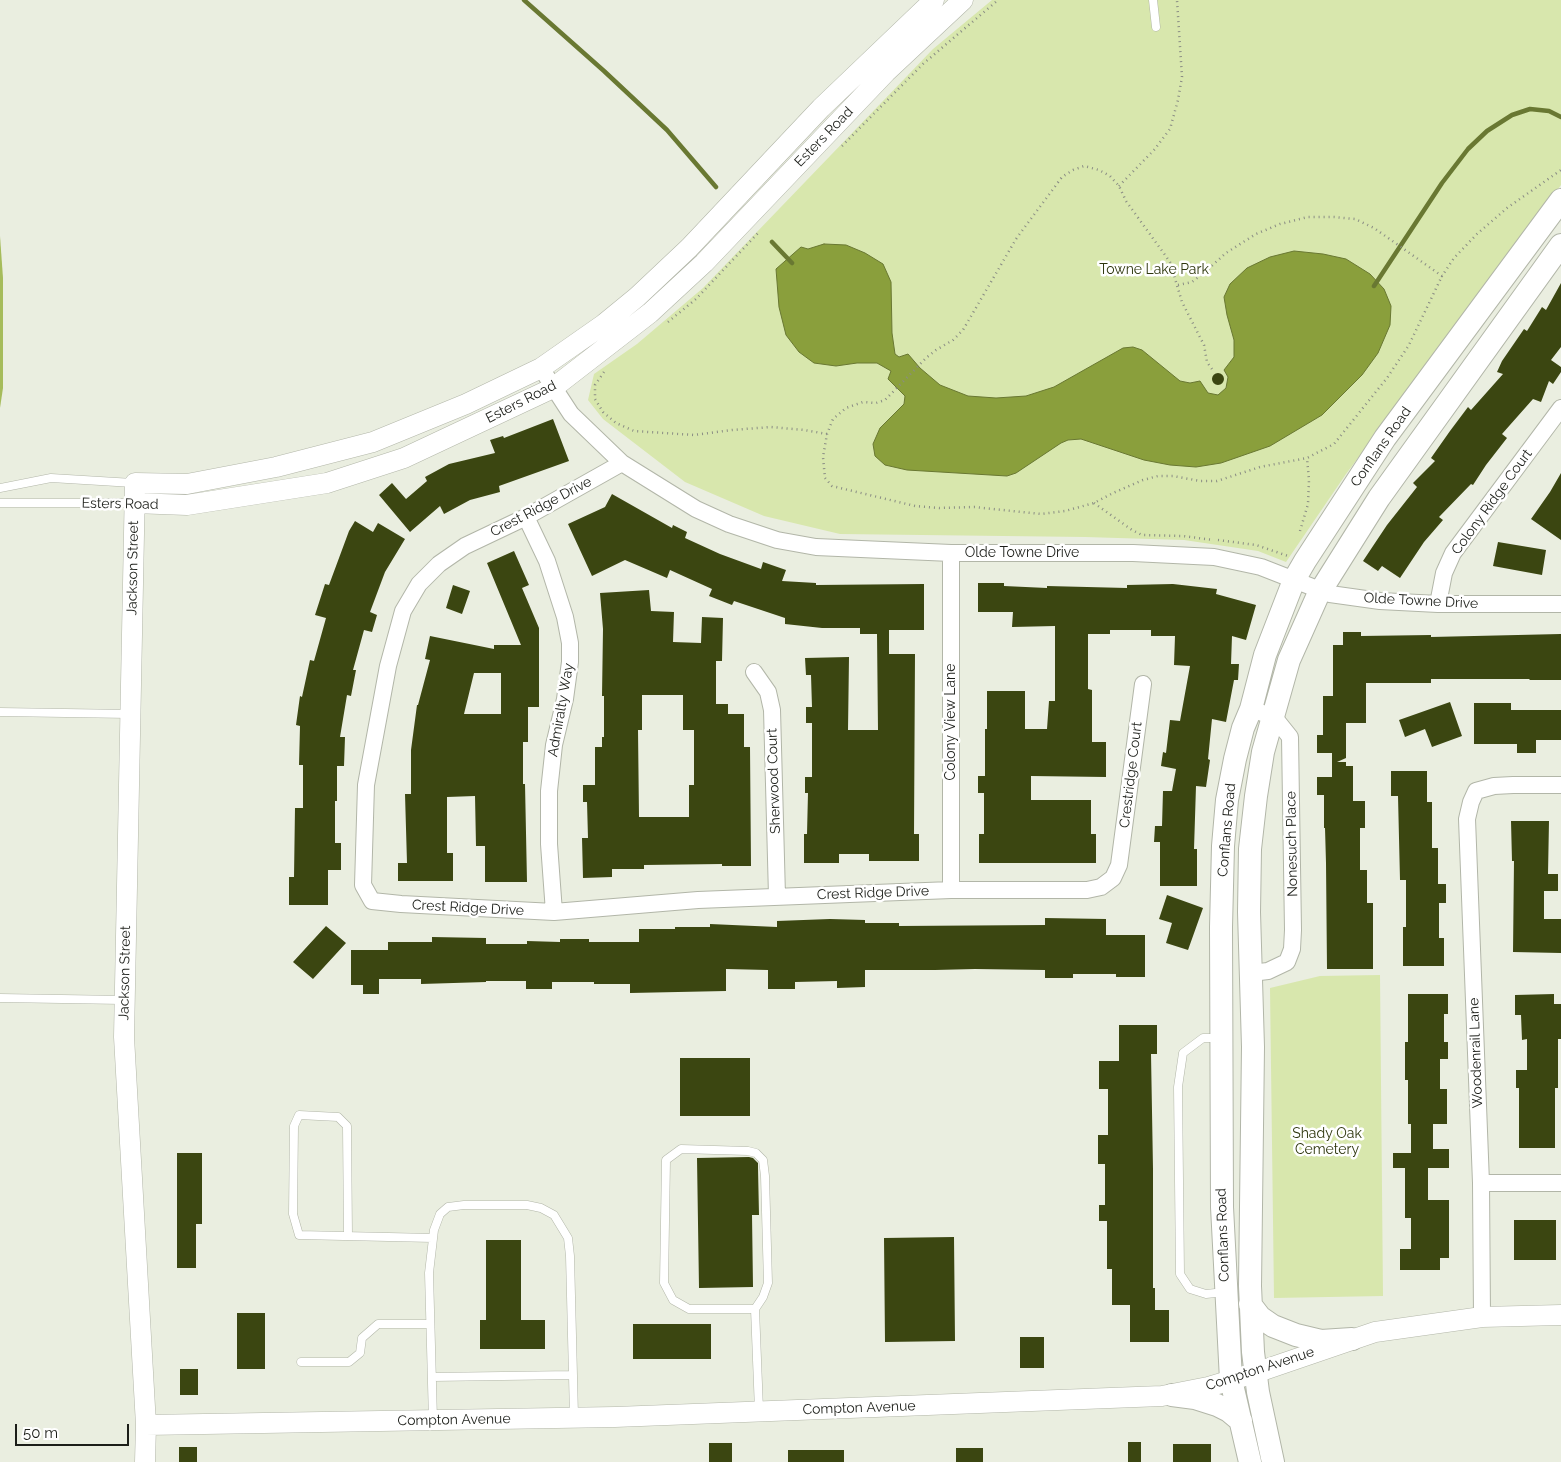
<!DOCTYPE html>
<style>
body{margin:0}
#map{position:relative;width:1561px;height:1462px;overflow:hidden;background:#eaeee0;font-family:Raleway,sans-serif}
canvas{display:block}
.scale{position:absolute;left:15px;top:1424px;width:114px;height:22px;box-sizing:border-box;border:2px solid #1c1e19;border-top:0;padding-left:6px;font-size:15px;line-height:18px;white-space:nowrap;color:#1c1e19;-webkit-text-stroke:4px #fff;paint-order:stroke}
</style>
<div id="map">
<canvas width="1561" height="1462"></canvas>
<div class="scale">50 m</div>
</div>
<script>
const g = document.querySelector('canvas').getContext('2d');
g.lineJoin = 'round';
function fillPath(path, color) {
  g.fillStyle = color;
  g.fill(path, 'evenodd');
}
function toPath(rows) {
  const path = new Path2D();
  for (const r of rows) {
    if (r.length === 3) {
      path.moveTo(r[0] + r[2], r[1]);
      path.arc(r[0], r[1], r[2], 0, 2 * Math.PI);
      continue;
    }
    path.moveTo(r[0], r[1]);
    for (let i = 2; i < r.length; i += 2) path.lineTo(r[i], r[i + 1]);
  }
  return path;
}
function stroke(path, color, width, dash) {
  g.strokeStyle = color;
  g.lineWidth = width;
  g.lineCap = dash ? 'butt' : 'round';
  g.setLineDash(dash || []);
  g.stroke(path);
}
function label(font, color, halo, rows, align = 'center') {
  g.font = font + ' Raleway,sans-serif';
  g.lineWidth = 5;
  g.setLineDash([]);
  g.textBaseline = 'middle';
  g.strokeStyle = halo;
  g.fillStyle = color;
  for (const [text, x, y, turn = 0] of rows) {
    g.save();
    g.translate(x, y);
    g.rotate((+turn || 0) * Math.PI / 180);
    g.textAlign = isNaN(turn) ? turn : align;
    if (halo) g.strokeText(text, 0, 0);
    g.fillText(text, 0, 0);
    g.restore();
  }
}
const green = toPath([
 [992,0,1561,0,1561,185,1346,474,1286,562,1258,551,1184,540,1085,537,840,534,764,516,685,482,603,419,588,400,594,374,637,344,703,288,933,49],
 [1380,975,1383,1296,1274,1298,1270,988,1320,976]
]);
const forest = toPath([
 [0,236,3,278,3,388,0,408]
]);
const water = toPath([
 [824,244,846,245,865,253,883,264,891,282,892,333,895,354,899,357,908,354,920,368,940,385,968,396,996,398,1026,396,1054,387,1123,348,1133,347,1142,350,1180,381,1190,383,1200,381,1208,393,1218,395,1226,388,1228,377,1224,370,1234,357,1234,340,1227,315,1224,297,1230,284,1247,268,1270,257,1294,251,1323,254,1346,259,1370,274,1384,289,1391,306,1390,325,1378,353,1362,375,1322,415,1270,446,1221,463,1196,467,1170,465,1144,460,1081,439,1068,440,1061,443,1016,473,1007,476,907,470,885,465,875,456,873,444,880,428,904,404,905,396,888,379,891,371,877,363,857,363,836,366,814,363,799,352,786,335,779,307,776,269,801,247,808,249,824,244]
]);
const stream = toPath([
 [524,0,604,71,667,130,716,187],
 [772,242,792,263],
 [1374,286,1442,183,1468,149,1487,131,1512,115,1530,109,1549,111,1561,117]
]);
const building = toPath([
 [1561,283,1561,347,1551,360,1561,367,1561,372,1553,384,1549,381,1541,402,1533,399,1502,434,1507,438,1486,465,1473,485,1471,484,1439,517,1443,520,1424,542,1400,578,1382,566,1378,571,1363,561,1387,525,1417,487,1413,483,1435,461,1431,458,1450,431,1468,407,1471,410,1503,374,1497,372,1502,361,1524,329,1527,331,1542,307,1546,310],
 [1218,379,6],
 [553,419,569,461,499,486,500,492,470,500,444,514,440,506,410,532,379,495,392,483,406,499,427,481,425,477,449,464,495,453,490,440,503,436,504,438],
 [1561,473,1561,540,1531,519,1550,492],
 [612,494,672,528,673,525,687,532,685,538,720,554,761,569,763,562,786,570,782,581,816,583,816,585,924,584,924,630,889,630,889,654,915,654,914,834,919,834,919,861,869,861,869,854,839,854,839,863,804,863,804,834,807,834,808,793,805,793,805,777,812,777,812,723,806,723,806,707,812,707,811,675,806,675,805,658,849,657,848,730,878,730,877,634,860,634,860,628,822,628,785,624,785,618,734,601,732,605,709,596,712,589,670,570,667,578,625,560,592,576,568,524,605,507],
 [355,521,373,532,378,523,405,539,385,572,370,612,377,615,372,632,364,630,353,670,356,670,351,696,347,695,340,737,345,737,344,766,337,766,337,801,335,801,335,843,341,843,341,870,328,870,328,905,289,905,289,877,294,877,295,808,303,808,303,765,299,765,300,726,296,725,300,696,302,697,310,660,314,661,326,618,315,615,325,584,329,585,349,531],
 [1498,542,1546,550,1542,575,1493,566],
 [514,551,529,585,522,588,539,628,539,707,528,707,528,742,523,742,523,784,525,784,527,882,485,882,485,846,476,846,475,796,447,797,447,853,453,853,453,881,398,881,398,863,407,863,405,794,411,794,411,750,417,705,418,705,430,660,425,659,430,636,494,649,494,645,521,645,487,563],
 [474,673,501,673,501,714,464,714],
 [978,583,1004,583,1004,586,1047,588,1047,586,1127,588,1127,585,1173,584,1217,589,1216,594,1256,605,1246,640,1232,636,1231,664,1239,664,1238,680,1234,680,1226,722,1212,719,1208,759,1210,760,1206,787,1196,786,1194,849,1197,849,1197,886,1160,886,1160,842,1154,842,1155,826,1162,826,1163,791,1172,791,1176,769,1161,766,1163,752,1166,753,1170,720,1180,721,1190,666,1174,665,1175,636,1151,636,1151,630,1110,630,1110,634,1088,634,1088,689,1092,690,1092,742,1106,742,1106,777,1031,776,1031,800,1091,800,1091,834,1096,834,1096,863,979,863,979,834,984,834,984,793,978,793,978,776,985,776,985,729,987,729,987,691,1025,691,1025,729,1047,729,1049,701,1055,701,1055,626,1012,627,1013,612,978,612],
 [453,585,470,591,462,614,446,608],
 [649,590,651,611,674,612,673,642,701,643,702,617,723,618,722,661,716,661,716,704,728,704,728,714,744,714,744,747,750,747,751,866,722,866,722,864,644,865,644,869,612,869,612,877,583,878,582,838,588,838,587,802,583,802,583,785,595,785,595,747,602,747,602,737,604,737,604,696,602,696,603,629,600,593],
 [642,695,683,695,683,730,694,730,694,785,689,785,689,817,639,817,638,730,642,730],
 [1343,632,1361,632,1361,636,1431,635,1431,637,1561,634,1561,680,1530,680,1529,679,1431,679,1431,683,1366,683,1366,723,1346,723,1346,758,1337,762,1346,762,1346,766,1353,766,1353,801,1365,801,1365,828,1360,828,1360,870,1367,870,1367,903,1373,903,1373,969,1327,969,1326,863,1325,828,1324,828,1324,795,1317,795,1317,777,1332,777,1332,753,1317,753,1317,735,1323,735,1323,696,1333,696,1333,645,1343,645],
 [1450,702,1462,736,1432,747,1425,729,1405,737,1399,720],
 [1474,703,1511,703,1511,710,1561,710,1561,740,1536,740,1536,753,1517,753,1517,744,1474,744],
 [1391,771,1427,771,1427,802,1432,802,1432,848,1438,848,1438,884,1446,884,1446,903,1439,903,1439,938,1444,938,1444,966,1403,966,1403,927,1406,927,1406,880,1400,880,1398,796,1391,796],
 [1511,821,1549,821,1548,874,1558,874,1558,891,1544,891,1544,919,1561,919,1561,953,1513,952,1514,861,1512,861],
 [1167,895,1203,908,1188,950,1166,943,1172,923,1159,919],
 [1045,918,1106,919,1106,935,1145,935,1145,977,1116,977,1116,974,1073,974,1073,978,1045,978,1045,970,975,969,935,970,865,970,865,987,837,988,837,981,795,982,795,989,768,989,768,970,726,969,726,991,630,993,630,984,594,984,594,982,552,982,552,989,526,989,526,981,486,981,486,982,421,984,421,979,379,979,379,994,363,994,363,985,351,985,351,950,388,950,388,942,432,942,432,937,486,938,486,944,527,944,527,941,560,942,560,939,589,939,589,942,639,942,639,929,675,929,675,927,710,927,710,924,777,927,777,921,830,919,865,920,865,923,899,923,899,926,1045,925],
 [326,926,346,943,313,979,293,962],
 [1408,994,1448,994,1448,1014,1444,1014,1444,1042,1448,1042,1448,1059,1440,1059,1440,1089,1447,1089,1447,1124,1433,1124,1433,1149,1449,1149,1449,1168,1428,1168,1428,1200,1449,1200,1449,1258,1440,1258,1440,1270,1400,1270,1400,1249,1411,1249,1411,1218,1405,1218,1405,1168,1393,1168,1393,1153,1411,1153,1411,1124,1408,1124,1408,1080,1405,1080,1405,1042,1408,1042],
 [1554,994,1554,1004,1561,1004,1561,1039,1558,1039,1558,1088,1555,1088,1555,1148,1519,1148,1519,1088,1516,1088,1516,1070,1527,1070,1527,1039,1522,1040,1521,1015,1515,1015,1515,995],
 [1119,1025,1157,1025,1157,1054,1151,1054,1153,1169,1153,1288,1155,1288,1155,1310,1169,1310,1169,1342,1130,1342,1130,1305,1112,1305,1112,1269,1107,1269,1107,1221,1099,1221,1099,1205,1105,1205,1105,1164,1098,1164,1098,1135,1108,1135,1108,1089,1099,1089,1099,1061,1119,1061],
 [680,1058,750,1058,750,1116,680,1116],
 [177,1153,202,1153,202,1224,196,1224,196,1268,177,1268],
 [749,1157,753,1158,758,1163,758,1168,759,1215,752,1215,753,1287,699,1288,697,1158],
 [1514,1220,1556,1220,1556,1260,1514,1260],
 [954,1237,955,1341,885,1342,884,1238],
 [486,1240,521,1240,521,1320,545,1320,545,1349,480,1349,480,1320,486,1320],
 [237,1313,265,1313,265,1369,237,1369],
 [633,1324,711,1324,711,1359,633,1359],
 [1020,1337,1044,1337,1044,1368,1020,1368],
 [180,1369,198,1369,198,1395,180,1395],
 [1128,1442,1141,1442,1141,1462,1128,1462],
 [709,1443,732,1443,732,1462,709,1462],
 [1173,1444,1211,1444,1211,1462,1173,1462],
 [179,1447,197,1447,197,1462,179,1462],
 [956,1448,983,1448,983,1462,956,1462],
 [788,1450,844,1450,844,1462,788,1462]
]);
const path = toPath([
 [842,146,923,64,998,0],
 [1119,186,1154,150,1170,129,1178,100,1182,77,1177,0],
 [1178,285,1192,282,1206,271,1226,253,1256,234,1280,224,1308,217,1334,217,1355,219,1374,228,1442,276,1454,258,1477,234,1507,208,1561,170],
 [668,322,696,299,758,233],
 [1212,369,1207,362,1204,345,1182,302,1170,262,1126,201,1119,186,1110,176,1099,170,1084,166,1073,170,1062,177,1016,239,963,330,953,340,936,350,926,358,885,400,876,403,863,402,846,408,833,419,827,434,823,457,825,478,832,486,915,506,939,508,974,507,1041,514,1065,511,1094,503,1113,493,1143,480,1158,476,1173,476,1200,481,1217,481,1260,467,1307,458,1334,444,1387,378,1409,345,1442,276],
 [604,372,595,385,595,399,603,412,616,423,634,431,694,435,732,430,771,427,804,430,827,434],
 [1094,503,1132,530,1142,535,1183,536,1213,540],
 [1300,531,1308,504,1309,480,1307,458],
 [1218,540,1256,545,1288,556]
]);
const service = toPath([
 [1153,0,1156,27],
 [0,488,51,478,133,483],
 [0,503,133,503],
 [0,712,130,714],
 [0,998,123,1000],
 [1219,1038,1203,1038,1183,1053,1178,1087,1180,1274,1190,1289,1206,1294,1225,1292],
 [348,1236,347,1126,338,1117,299,1115,294,1126,293,1214,299,1235,433,1238],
 [755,1309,763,1297,768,1283,765,1176,763,1160,756,1153,748,1151,681,1149,666,1160,664,1283,673,1300,689,1309,755,1309,759,1410],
 [301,1362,349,1362,360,1353,362,1338,378,1324,430,1324],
 [432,1377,573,1375],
 [433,1420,429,1273,434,1230,440,1214,448,1207,464,1205,527,1205,541,1208,554,1215,568,1238,570,1256,574,1416]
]);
const minor = toPath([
 [541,368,571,414,622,463,696,509,729,524,777,540,816,547,951,553,1133,553,1214,557,1261,567,1330,594,1380,601,1438,604,1561,604],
 [622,463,526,517,465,546,439,564,419,584,403,611,388,666,366,785,363,885,372,901,401,904,554,912,698,900,951,890,1087,890,1101,887,1113,878,1119,865,1143,684],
 [526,517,547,561,565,617,570,643,570,662,565,699,554,745,549,791,549,844,554,912],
 [1438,604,1444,573,1453,553,1561,408],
 [754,672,768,692,772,710,777,896],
 [1251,709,1274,717,1290,737,1293,930,1292,949,1287,962,1268,971,1251,973],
 [951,890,951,553],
 [1481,1183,1561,1183],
 [1482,1317,1481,1183,1467,819,1471,802,1476,791,1494,786,1513,785,1561,785]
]);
const tertiary = toPath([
 [134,503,187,505,327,483,404,458,553,388,650,313,704,263,886,72,963,0],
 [146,1425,615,1417,1162,1396,1208,1387,1255,1373,1375,1332,1482,1317,1561,1315],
 [145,1462,146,1425,124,1037,135,483,187,484,276,467,373,442,466,404,541,368,604,324,637,297,689,248,821,108,934,0]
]);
const secondary = toPath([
 [1250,1304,1260,1317,1273,1326,1296,1335,1321,1341,1352,1339],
 [1172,1395,1195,1398,1217,1405,1229,1411,1241,1421],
 [1250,1462,1231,1380,1222,1207,1221,927,1223,846,1227,800,1235,759,1243,728,1251,709,1265,655,1294,580,1305,561,1385,438,1561,200],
 [1273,1462,1258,1392,1253,1352,1250,1286,1253,1047,1249,912,1250,849,1256,796,1263,752,1289,660,1318,595,1379,498,1561,245]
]);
const streetNames = [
 ["Esters Road",824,137,-46],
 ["Esters Road",521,402,-27],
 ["Conflans Road",1381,447,-55],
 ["Colony Ridge Court",1492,502,-54],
 ["Esters Road",120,504,1],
 ["Crest Ridge Drive",541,507,-28],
 ["Olde Towne Drive",1022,553],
 ["Jackson Street",133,568,-89],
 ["Olde Towne Drive",1421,601,3],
 ["Admiralty Way",561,710,-80],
 ["Colony View Lane",951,722,-90],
 ["Crestridge Court",1131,775,-83],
 ["Sherwood Court",774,781,-92],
 ["Conflans Road",1227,830,-85],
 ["Nonesuch Place",1292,844,-91],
 ["Crest Ridge Drive",873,893,-2],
 ["Crest Ridge Drive",468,908,3],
 ["Jackson Street",125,973,-89],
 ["Woodenrail Lane",1476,1053,-92],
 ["Conflans Road",1223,1235,-92],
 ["Compton Avenue",1260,1369,-18],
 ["Compton Avenue",859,1408,-2],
 ["Compton Avenue",454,1420,-1]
];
const parkNames = [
 ["Towne Lake Park",1154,270],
 ["Shady Oak",1327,1134],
 ["Cemetery",1327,1150]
];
fillPath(green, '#d8e7ad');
fillPath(forest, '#a6bc5b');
fillPath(water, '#8a9f3c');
stroke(water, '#697832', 1);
stroke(stream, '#697832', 4.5);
fillPath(building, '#3b4611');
stroke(service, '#b2b6a8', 9);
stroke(minor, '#b2b6a8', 18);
stroke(tertiary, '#b2b6a8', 21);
stroke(secondary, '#b2b6a8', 24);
stroke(path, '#8a8d84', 2.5, [1, 4]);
stroke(service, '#fff', 8);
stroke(minor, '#fff', 16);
stroke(tertiary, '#fff', 20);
stroke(secondary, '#fff', 22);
label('14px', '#1c1e19', '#fff', streetNames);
label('14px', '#2e360d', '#fff', parkNames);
</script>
